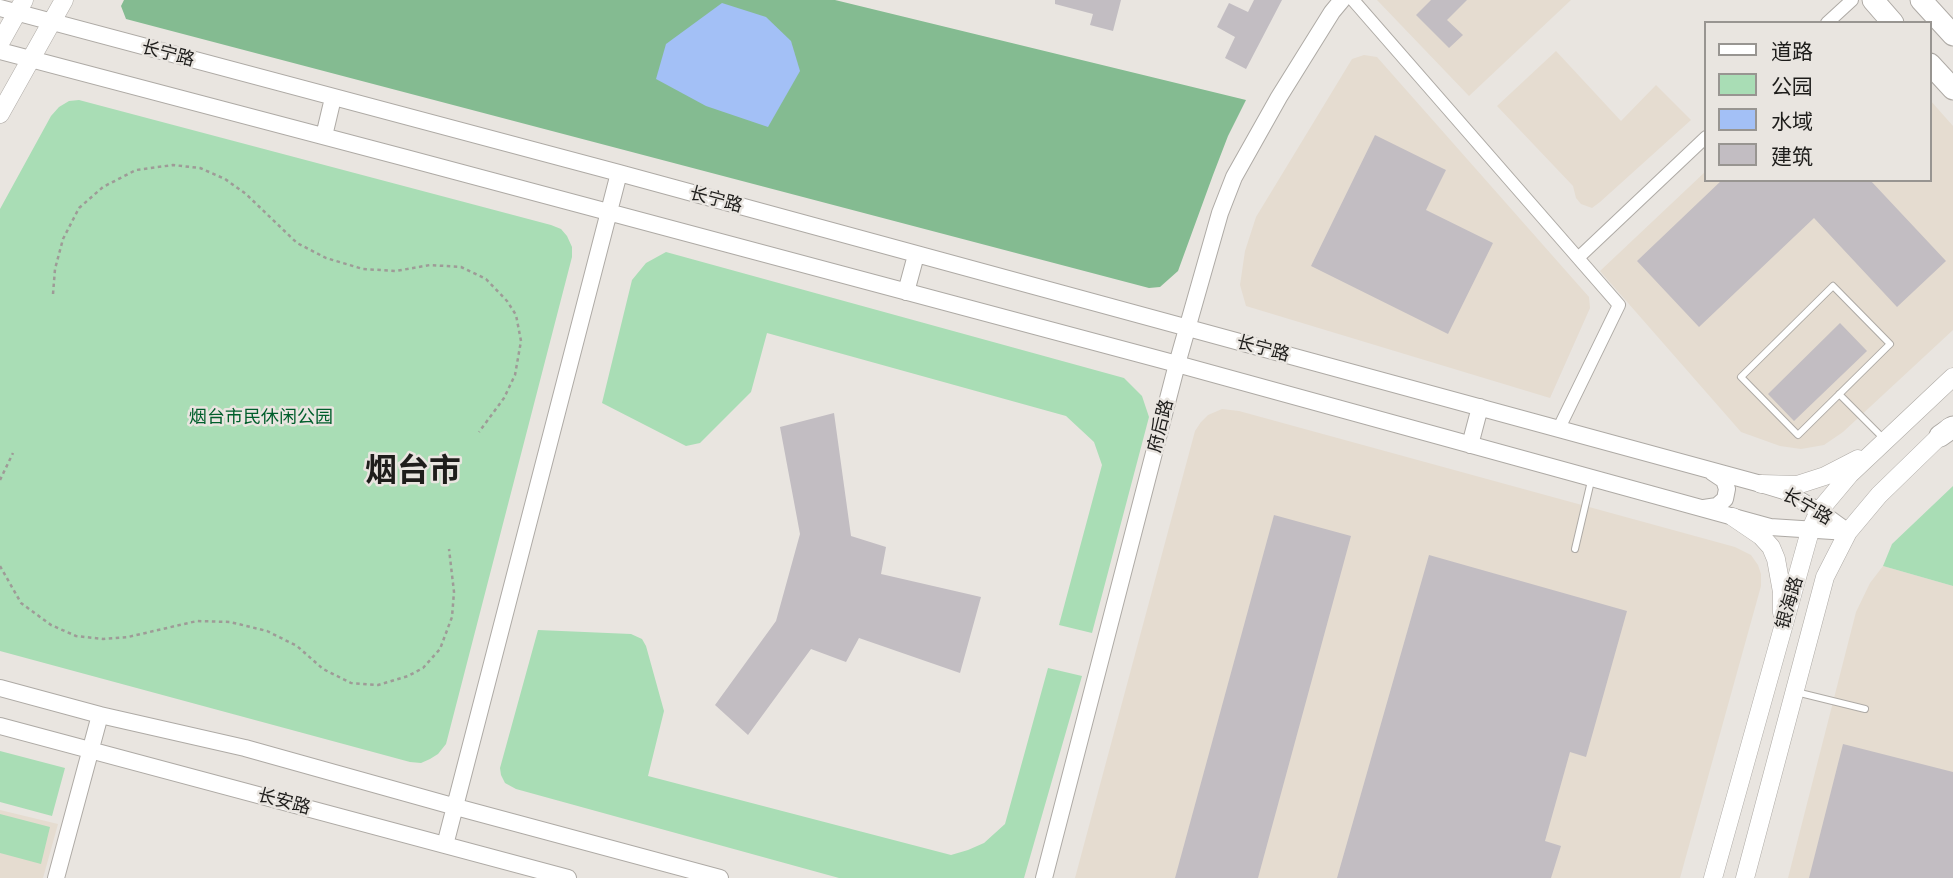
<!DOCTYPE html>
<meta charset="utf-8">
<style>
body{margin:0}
#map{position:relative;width:1953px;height:878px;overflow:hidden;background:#e9e5e0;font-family:"Noto Sans","Noto Sans SC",sans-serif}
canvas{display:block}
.legend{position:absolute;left:1704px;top:21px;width:228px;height:161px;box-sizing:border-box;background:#e9e5e0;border:2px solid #989591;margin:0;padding:9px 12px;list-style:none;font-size:21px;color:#1e1d1b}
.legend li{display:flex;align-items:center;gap:14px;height:35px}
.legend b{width:35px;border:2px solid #989591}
</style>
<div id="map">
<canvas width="1953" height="878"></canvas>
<ul class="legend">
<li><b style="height:9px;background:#fff"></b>道路</li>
<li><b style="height:19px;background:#a9ddb5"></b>公园</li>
<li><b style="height:19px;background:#a3c0f6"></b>水域</li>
<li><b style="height:19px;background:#c2bdc2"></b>建筑</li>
</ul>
</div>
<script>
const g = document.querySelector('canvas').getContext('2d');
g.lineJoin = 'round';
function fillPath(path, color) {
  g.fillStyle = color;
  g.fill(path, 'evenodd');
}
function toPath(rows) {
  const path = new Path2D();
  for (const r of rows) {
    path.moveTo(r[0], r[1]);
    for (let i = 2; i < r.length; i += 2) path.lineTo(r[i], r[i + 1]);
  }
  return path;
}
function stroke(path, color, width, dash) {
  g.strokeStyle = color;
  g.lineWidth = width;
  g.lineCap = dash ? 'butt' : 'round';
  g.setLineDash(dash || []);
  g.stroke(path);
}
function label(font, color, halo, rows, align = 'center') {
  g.font = font + ' "Noto Sans","Noto Sans SC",sans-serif';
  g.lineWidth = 5;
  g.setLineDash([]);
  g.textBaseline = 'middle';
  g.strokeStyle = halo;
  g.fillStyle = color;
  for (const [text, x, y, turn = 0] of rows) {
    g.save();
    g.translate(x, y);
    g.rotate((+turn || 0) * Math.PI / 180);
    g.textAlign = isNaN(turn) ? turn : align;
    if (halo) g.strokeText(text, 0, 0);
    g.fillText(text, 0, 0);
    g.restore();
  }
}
const built = toPath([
 [1377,0,1571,0,1469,96],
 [1556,51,1621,121,1656,85,1691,120,1600,202,1592,208,1581,204,1576,198,1573,186,1497,106],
 [1364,55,1377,57,1589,297,1590,308,1550,398,1246,306,1240,285,1245,251,1256,217,1352,59],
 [1930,100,1953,126,1953,330,1843,432,1824,445,1801,449,1780,446,1741,432,1600,271,1706,171,1706,180,1930,180],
 [1222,409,1239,411,1735,547,1751,555,1758,565,1761,574,1761,586,1680,878,1075,878,1195,431,1201,422,1208,415],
 [1883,566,1953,586,1953,878,1788,878,1856,612,1870,583],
 [0,810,58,824,43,878,0,878]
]);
const green = toPath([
 [79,100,551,225,561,229,567,236,572,247,572,257,446,744,438,754,430,759,421,763,410,762,0,651,0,209,51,116,59,107,69,101],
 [666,252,1124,378,1142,396,1149,417,1092,633,1059,625,1102,465,1094,442,1066,416,767,333,751,392,700,443,686,446,602,403,632,280,646,263],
 [1953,486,1953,586,1883,566,1892,544],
 [538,630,631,634,642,639,646,646,664,711,648,776,951,855,968,850,984,843,1005,824,1048,668,1082,676,1024,878,839,878,516,789,505,783,501,775,500,768],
 [0,751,65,768,52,816,0,802],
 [0,814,50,827,41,864,0,853]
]);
const forest = toPath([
 [124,0,835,0,1246,100,1228,136,1213,175,1178,271,1160,287,1149,288,126,19,121,6]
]);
const water = toPath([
 [722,3,766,17,791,41,800,71,768,127,706,106,656,79,666,44]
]);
const building = toPath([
 [1055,0,1121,0,1113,31,1090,25,1093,14,1055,4],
 [1254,0,1282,0,1246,69,1225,58,1235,37,1217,27,1229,3,1248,12],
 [1431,0,1467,0,1447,20,1463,35,1449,48,1416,15],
 [1375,135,1446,170,1426,210,1493,243,1448,334,1311,266],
 [1722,180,1870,180,1946,261,1897,307,1814,218,1699,327,1637,261],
 [1840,323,1867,351,1794,421,1768,394],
 [834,413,851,536,886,547,881,574,981,597,960,673,859,638,846,662,811,649,748,735,715,705,776,621,800,534,780,427],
 [1274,515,1351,536,1258,878,1175,878],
 [1429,555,1627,611,1586,757,1570,752,1545,841,1561,846,1551,878,1337,878],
 [1843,744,1953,772,1953,878,1809,878]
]);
const path = toPath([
 [53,294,55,269,63,239,79,208,103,187,136,170,173,165,200,168,225,179,246,194,297,243,326,258,363,269,396,271,430,265,461,267,486,279,507,301,516,315,521,341,515,375,504,398,479,432],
 [0,480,13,453],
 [0,566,21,603,51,625,76,636,103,639,128,637,197,621,230,622,267,631,297,646,323,669,351,683,378,685,408,676,423,668,440,649,452,617,454,592,449,549]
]);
const service = toPath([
 [1833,286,1890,344,1798,435,1741,377,1833,286],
 [1839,394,1885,440],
 [1575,549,1591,481],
 [1796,692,1865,709]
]);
const minor = toPath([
 [1353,0,1619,305,1559,428],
 [1827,23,1852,0],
 [1578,258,1706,137]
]);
const tertiary = toPath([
 [0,8,619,173,1761,484,1784,491,1819,511,1848,532],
 [0,51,406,158,1177,364,1770,527,1848,532],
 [324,136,333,98],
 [906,292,916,255],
 [1470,445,1480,407],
 [1704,508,1717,506,1725,499,1727,489,1724,480,1712,472],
 [0,688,100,715,245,748,456,807,720,878],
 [0,726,568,878],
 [445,845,619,173],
 [56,878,100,715],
 [1044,878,1177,364,1220,213,1234,177,1279,97,1332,12,1342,0]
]);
const secondary = toPath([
 [0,43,24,0],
 [0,114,64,0],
 [1761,484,1797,485,1825,476,1858,459],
 [1733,517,1761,536,1771,547,1776,559,1782,592,1782,613],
 [1713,878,1810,531,1819,511,1850,474,1953,377],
 [1745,878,1825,577,1848,532,1879,495,1949,427]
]);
const primary = toPath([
 [1873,0,1893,23],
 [1921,0,1953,35],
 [1930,64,1953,89],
 [1940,436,1953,427]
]);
const streetNames = [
 ["长宁路",168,54,15],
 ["长宁路",716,200,15],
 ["长宁路",1263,349,15],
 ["府后路",1161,426,-76],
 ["长宁路",1807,507,30],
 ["银海路",1790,603,-74],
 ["长安路",284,802,15]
];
const parkNames = [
 ["烟台市民休闲公园",261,418]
];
const townNames = [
 ["烟台市",413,472]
];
fillPath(built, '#e5dcd0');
fillPath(green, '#a9ddb5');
fillPath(forest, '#84bb91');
fillPath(water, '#a3c0f6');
fillPath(building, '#c2bdc2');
stroke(service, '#aeaaa5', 8);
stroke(minor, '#aeaaa5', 14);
stroke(tertiary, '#aeaaa5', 18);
stroke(secondary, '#aeaaa5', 19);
stroke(primary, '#aeaaa5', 23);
stroke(path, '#9e9b97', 2.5, [3.5, 3.5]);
stroke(service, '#fff', 6);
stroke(minor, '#fff', 12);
stroke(tertiary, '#fff', 16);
stroke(secondary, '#fff', 18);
stroke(primary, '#fff', 21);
label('18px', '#1e1d1b', '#e9e5e0', streetNames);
label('18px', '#005e2b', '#e9e5e0', parkNames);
label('bold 32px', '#1e1d1b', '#e9e5e0', townNames);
</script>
